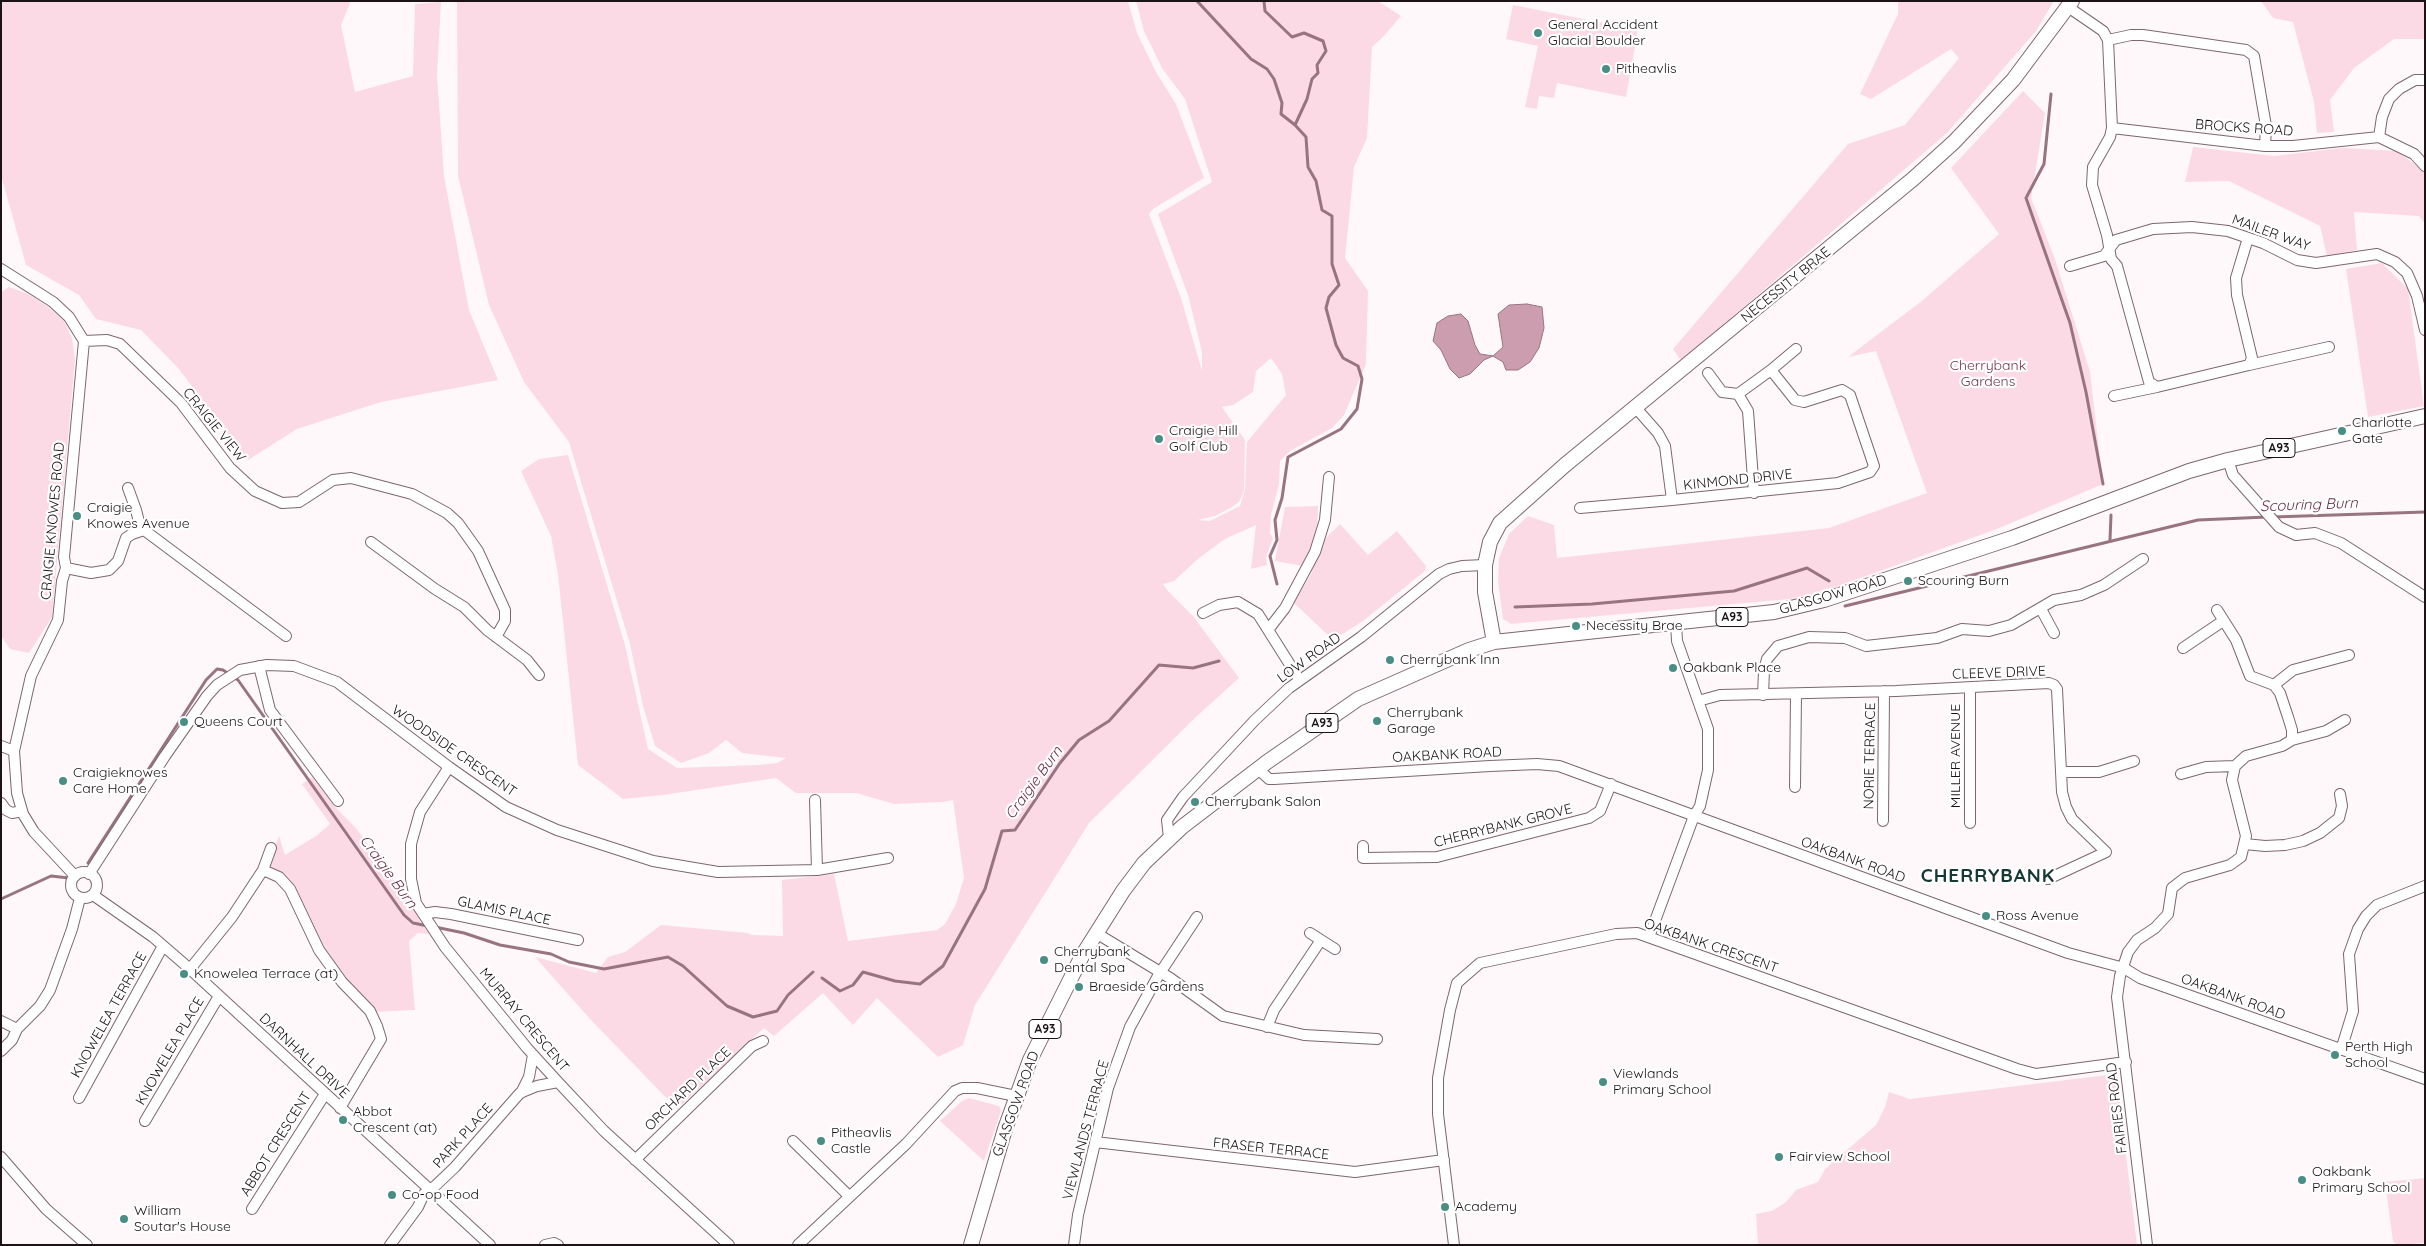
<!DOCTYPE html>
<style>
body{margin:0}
#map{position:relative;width:2426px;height:1246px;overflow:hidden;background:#fef8fa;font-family:Quicksand,sans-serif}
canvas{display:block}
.frame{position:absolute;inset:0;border:2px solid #1d1317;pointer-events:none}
</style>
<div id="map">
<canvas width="2426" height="1246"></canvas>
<div class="frame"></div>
</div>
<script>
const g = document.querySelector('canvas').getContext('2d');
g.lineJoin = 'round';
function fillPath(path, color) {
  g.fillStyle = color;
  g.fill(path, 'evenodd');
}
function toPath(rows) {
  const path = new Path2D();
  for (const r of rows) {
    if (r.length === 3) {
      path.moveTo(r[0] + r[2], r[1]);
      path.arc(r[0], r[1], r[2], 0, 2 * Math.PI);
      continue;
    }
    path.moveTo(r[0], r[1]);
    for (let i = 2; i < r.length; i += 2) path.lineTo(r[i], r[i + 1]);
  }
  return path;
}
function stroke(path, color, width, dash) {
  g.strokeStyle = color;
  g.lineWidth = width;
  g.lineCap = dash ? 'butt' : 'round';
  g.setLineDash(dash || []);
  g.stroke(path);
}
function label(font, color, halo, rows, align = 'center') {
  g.font = font + ' Quicksand,sans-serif';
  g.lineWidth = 4.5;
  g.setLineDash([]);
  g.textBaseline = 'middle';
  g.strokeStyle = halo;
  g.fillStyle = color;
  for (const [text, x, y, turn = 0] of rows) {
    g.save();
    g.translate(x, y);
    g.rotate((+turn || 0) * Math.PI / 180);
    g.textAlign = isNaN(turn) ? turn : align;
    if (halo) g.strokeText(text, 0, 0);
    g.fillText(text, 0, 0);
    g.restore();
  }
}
const green = toPath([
 [1,1,351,1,341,25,355,92,413,76,415,4,441,2,437,75,444,176,469,310,498,380,381,402,297,429,248,460,178,368,141,330,96,319,79,295,26,265,1,175],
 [457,1,1128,1,1137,33,1156,72,1176,104,1204,178,1153,209,1149,214,1181,298,1202,371,1202,352,1188,295,1158,214,1212,182,1185,99,1162,68,1144,31,1136,1,1378,1,1401,16,1384,36,1372,47,1367,138,1354,167,1345,258,1368,291,1366,364,1344,415,1332,428,1290,451,1280,461,1279,484,1271,515,1270,533,1273,538,1266,557,1267,565,1251,569,1256,525,1225,539,1199,558,1174,581,1163,584,1167,590,1193,616,1239,678,1197,716,1089,823,975,1005,963,1045,938,1057,877,998,853,1025,823,993,774,1036,764,1028,677,1109,591,1020,535,957,596,973,608,957,625,952,661,925,748,933,752,935,783,936,782,880,834,874,848,941,937,930,945,924,956,904,964,878,953,800,943,802,894,804,856,793,796,793,776,778,663,795,623,799,578,765,558,574,551,536,521,471,539,459,568,455,625,645,648,749,677,768,758,765,777,763,786,758,742,753,726,740,709,753,681,763,655,746,643,706,630,644,569,442,524,382,489,305,458,176],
 [1271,358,1282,374,1286,395,1247,442,1245,490,1240,506,1210,521,1198,520,1215,516,1232,507,1239,502,1244,491,1245,440,1222,407,1233,405,1253,392,1256,371],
 [1898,1,2054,1,2036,31,1947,133,1681,361,1673,349,1848,144,1905,125,1959,58,1951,49,1871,99,1860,94,1898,14],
 [2261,1,2425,1,2425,39,2394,39,2354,68,2330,100,2334,132,2317,133,2314,102,2293,22,2273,18],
 [1513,5,1638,30,1626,97,1557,83,1554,98,1539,96,1537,109,1525,107,1538,46,1506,39],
 [2023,91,2045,113,2031,198,2055,259,2090,372,2103,484,1997,529,1824,591,1790,599,1511,624,1503,619,1498,581,1499,558,1509,534,1528,516,1554,525,1557,558,1829,528,1927,493,1876,351,1848,357,1923,300,1999,234,1951,168],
 [2193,147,2274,156,2342,148,2397,151,2425,172,2425,224,2419,216,2354,212,2357,250,2327,256,2320,226,2229,181,2185,182],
 [2382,263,2408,289,2424,406,2368,417,2346,269],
 [9,287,28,294,47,306,64,321,72,338,75,359,52,617,29,653,10,649,1,636,1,292],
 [1318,506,1317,535,1303,566,1275,561,1285,507],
 [1340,524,1368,555,1397,531,1426,566,1425,571,1363,621,1341,635,1330,637,1294,603,1311,574,1322,542],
 [312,777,337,809,356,828,413,907,421,923,429,934,418,933,409,941,415,1010,372,1012,330,963,307,913,266,869,279,836,285,855,316,836,330,824,302,784],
 [2116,1074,2137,1245,1758,1245,1756,1214,1772,1211,1786,1202,1796,1190,1818,1182,1825,1169,1876,1125,1885,1107,1889,1092,1910,1099],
 [969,1098,999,1106,1001,1111,984,1161,940,1121,962,1101],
 [2425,1178,2425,1243,2397,1245,2393,1241,2385,1182]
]);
const water = toPath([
 [1527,304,1542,307,1544,328,1539,348,1530,362,1518,370,1506,370,1503,362,1493,356,1484,360,1470,374,1459,378,1450,369,1441,350,1433,341,1437,323,1448,316,1461,314,1468,321,1475,345,1480,354,1493,356,1503,347,1498,314,1509,305,1527,304]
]);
const stream = toPath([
 [1197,1,1251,59,1267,69,1274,79,1282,103,1281,114,1295,125,1306,137,1308,167,1316,181,1322,210,1332,216,1332,264,1339,285,1329,297,1326,308,1336,345,1343,358,1358,366,1362,379,1357,409,1341,429,1288,457,1282,498,1275,520,1277,540,1270,556,1277,584],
 [1264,1,1265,11,1292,37,1304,33,1323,41,1326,51,1317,65,1318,73,1312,79,1307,99,1295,125],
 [2051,94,2044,164,2026,198,2070,323,2086,392,2103,484],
 [2273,517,2425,512],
 [2110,540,2111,515],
 [1845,606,2198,520,2267,517],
 [1515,607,1592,604,1734,591,1807,568,1829,581],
 [88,863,206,680,217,669,223,670,238,680,404,915,413,923,428,926],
 [1,899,51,876,69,878],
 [435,927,464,933,500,945,551,954,569,962,604,969,668,957,683,966,727,1006,753,1017,777,1011,788,995,813,972],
 [822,978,840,991,853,985,863,972,895,981,920,984,943,966,985,889,1002,831,1015,830,1060,763,1079,740,1109,721,1159,665,1193,668,1219,661]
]);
const minor = toPath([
 [2068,7,2103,31,2108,40,2112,128,2110,137,2093,167,2092,185,2107,235,2111,259,2117,266,2149,382,2157,387,2249,365,2252,358,2237,295,2236,278,2248,238],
 [2108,40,2131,35,2143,35,2246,50,2254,56,2266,126,2265,146],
 [2112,128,2265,146,2293,146,2379,137,2414,154,2425,166],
 [2379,137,2382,117,2389,99,2399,89,2415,80,2425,80],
 [2070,266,2104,256,2116,240,2153,229,2192,227,2228,231,2263,243,2297,260,2316,263,2377,254,2395,262,2407,273,2417,296,2425,330],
 [1,269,53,302,69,317,84,341,64,557,66,568,62,581,58,620,31,676,14,751,17,793,23,814,34,832,75,876],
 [84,341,107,340,120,344,181,403,230,468,255,491,282,503,299,502,333,480,351,478,412,494,447,513,458,523,478,551,505,610,505,621,496,637],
 [2249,365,2329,347],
 [1708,373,1722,392,1738,394],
 [2114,396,2157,387],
 [1636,408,1658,433,1665,446,1672,500,1838,483,1870,472,1874,466,1850,395,1842,390,1804,402,1795,400,1771,370,1796,349],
 [2228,460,2233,475,2279,527,2296,535,2315,533,2341,543,2425,597],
 [128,488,136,510,141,530],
 [1754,493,1748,411,1738,394,1771,370],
 [1580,508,1672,500],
 [371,542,435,589,464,607,487,630,527,660,539,675],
 [66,568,91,573,109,570,118,561,126,538,132,534,144,530,286,636],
 [2041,609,2054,633],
 [2217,610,2236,640,2250,676,2274,685,2293,670,2349,655],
 [1203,613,1219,605,1238,602,1258,614,1299,679],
 [1268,630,1285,608,1315,552,1325,520,1329,477],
 [2183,648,2223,621],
 [259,666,270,710,338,801],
 [1763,695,1764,671,1767,659,1778,646,1809,637,1845,638,1866,646,1937,638,1962,629,1989,631,2011,625,2054,600,2081,595,2104,585,2143,559],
 [1698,701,1720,695,1896,691,2049,683,2054,685,2057,689,2062,792,2066,807,2072,819,2106,852,2048,879],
 [2292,740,2326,731,2345,720],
 [1,746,14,751],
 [449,767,420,812,411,844,411,879,416,903,445,947,527,1048,558,1082,604,1131,729,1245],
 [1258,769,1269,779,1274,779,1490,766,1537,764,1559,766,2068,953,2124,968,2140,978,2425,1079],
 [2061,772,2099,772,2134,761],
 [2181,774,2206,767,2235,766],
 [1795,787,1796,694],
 [815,800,817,870],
 [1,803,6,810,12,813,22,811],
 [1883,821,1884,691],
 [1970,823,1970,688],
 [1169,838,1167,820,1183,797,1255,720,1289,688,1361,637,1439,574,1449,569,1462,566,1485,565],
 [2245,844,2265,846,2285,845,2303,841,2320,833,2339,818,2342,806,2340,794],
 [1363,846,1363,858,1437,857,1589,818,1600,811,1611,784],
 [263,870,279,877,290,889,319,950,342,982,370,1011,377,1026,381,1039,340,1108],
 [84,885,13],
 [89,874,165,756,207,696,217,685,240,670,267,665,294,666,337,682,449,767,506,807,557,830,653,861,718,872,817,870,888,858],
 [93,895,153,937,190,969,490,1245],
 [423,914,435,912,451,914,578,940],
 [1096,933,1170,978,1223,1016,1304,1035,1377,1039],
 [1310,933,1335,949],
 [1649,937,1694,816,1700,806,1708,770,1708,729,1677,641,1676,623],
 [190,969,232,917,263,870,271,848],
 [1,1021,17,1029],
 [1267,1027,1274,1010,1321,940],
 [2341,1050,2353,1011,2349,954,2358,929,2366,916,2377,905,2425,886],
 [1,1051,12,1040,17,1029,40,1006,50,990,72,929,80,898],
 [521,1093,529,1077,533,1055],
 [79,1098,163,946],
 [145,1121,219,996],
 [793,1141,849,1196],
 [1095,1142,1355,1172,1444,1160],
 [1,1157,46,1209,87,1245],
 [635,1160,752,1046,763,1041],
 [252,1209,325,1094],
 [390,1245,418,1207,424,1194,435,1186,455,1167,520,1093,537,1086,558,1082],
 [545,1245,554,1243,558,1245],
 [798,1245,906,1144,955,1091,962,1088,977,1088,1016,1096],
 [1074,1245,1078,1215,1108,1088,1130,1027,1158,976,1197,917],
 [1454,1245,1438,1114,1438,1078,1450,1010,1457,983,1480,963,1616,934,1637,933,2017,1069,2036,1074,2126,1062],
 [2147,1245,2117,997,2120,976,2128,952,2137,940,2155,928,2168,914,2172,888,2185,878,2230,865,2241,857,2246,836,2232,780,2235,766,2246,756,2282,746,2292,740,2292,730,2288,717,2280,693,2274,685]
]);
const major = toPath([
 [1494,642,1485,592,1485,565,1490,542,1500,523,1565,465,1913,179,1954,142,2013,80,2072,1],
 [971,1245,1005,1129,1030,1060,1082,956,1123,891,1144,863,1182,827,1267,762,1358,699,1469,650,1494,642,1774,612,1824,600,2012,538,2189,471,2228,460,2425,416]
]);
const markers = [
 [1538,33,5,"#488e85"],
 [1606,69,5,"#488e85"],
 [2342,431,5,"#488e85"],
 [1159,439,5,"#488e85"],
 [77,516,5,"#488e85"],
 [1908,581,5,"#488e85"],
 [1576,626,5,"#488e85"],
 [1390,660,5,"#488e85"],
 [1673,668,5,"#488e85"],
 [1377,721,5,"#488e85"],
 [184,722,5,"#488e85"],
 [63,781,5,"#488e85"],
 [1195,802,5,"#488e85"],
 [1986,916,5,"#488e85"],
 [1044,960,5,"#488e85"],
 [184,974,5,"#488e85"],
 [1079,987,5,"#488e85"],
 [2335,1055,5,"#488e85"],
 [1603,1082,5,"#488e85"],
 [343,1120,5,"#488e85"],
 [821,1141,5,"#488e85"],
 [1779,1157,5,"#488e85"],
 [2302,1180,5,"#488e85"],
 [392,1195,5,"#488e85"],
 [1445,1207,5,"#488e85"],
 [124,1219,5,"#488e85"]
];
const shields = [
 [2279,448,32],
 [1732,617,32],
 [1322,723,32],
 [1045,1029,32]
];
const shieldNames = [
 ["A93",2279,448],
 ["A93",1732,617],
 ["A93",1322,723],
 ["A93",1045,1029]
];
const poiNames = [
 ["General Accident",1548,25],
 ["Glacial Boulder",1548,41],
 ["Pitheavlis",1616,69],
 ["Charlotte",2352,423],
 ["Gate",2352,439],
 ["Craigie Hill",1169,431],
 ["Golf Club",1169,447],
 ["Craigie",87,508],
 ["Knowes Avenue",87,524],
 ["Scouring Burn",1918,581],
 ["Necessity Brae",1586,626],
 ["Cherrybank Inn",1400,660],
 ["Oakbank Place",1683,668],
 ["Cherrybank",1387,713],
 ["Garage",1387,729],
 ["Queens Court",194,722],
 ["Craigieknowes",73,773],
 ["Care Home",73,789],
 ["Cherrybank Salon",1205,802],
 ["Ross Avenue",1996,916],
 ["Cherrybank",1054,952],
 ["Dental Spa",1054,968],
 ["Knowelea Terrace (at)",194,974],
 ["Braeside Gardens",1089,987],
 ["Perth High",2345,1047],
 ["School",2345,1063],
 ["Viewlands",1613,1074],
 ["Primary School",1613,1090],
 ["Abbot",353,1112],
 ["Crescent (at)",353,1128],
 ["Pitheavlis",831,1133],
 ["Castle",831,1149],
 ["Fairview School",1789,1157],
 ["Oakbank",2312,1172],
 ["Primary School",2312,1188],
 ["Co-op Food",402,1195],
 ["Academy",1455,1207],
 ["William",134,1211],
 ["Soutar's House",134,1227]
];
const streetNames = [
 ["BROCKS ROAD",2244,128,4],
 ["MAILER WAY",2271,233,20],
 ["NECESSITY BRAE",1786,285,-39],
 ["CRAIGIE VIEW",214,425,51],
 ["KINMOND DRIVE",1738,480,-6],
 ["CRAIGIE KNOWES ROAD",53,521,-85],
 ["GLASGOW ROAD",1833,595,-16],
 ["LOW ROAD",1309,658,-36],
 ["CLEEVE DRIVE",1999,673,-2],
 ["WOODSIDE CRESCENT",454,751,35],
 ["OAKBANK ROAD",1447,755,-3],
 ["NORIE TERRACE",1870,756,-89],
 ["MILLER AVENUE",1956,756,-90],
 ["CHERRYBANK GROVE",1503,826,-14],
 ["OAKBANK ROAD",1853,860,20],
 ["GLAMIS PLACE",504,911,12],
 ["OAKBANK CRESCENT",1711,946,19],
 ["OAKBANK ROAD",2233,997,20],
 ["KNOWELEA TERRACE",109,1015,-61],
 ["MURRAY CRESCENT",524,1020,50],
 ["KNOWELEA PLACE",170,1051,-60],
 ["DARNHALL DRIVE",304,1056,43],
 ["ORCHARD PLACE",688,1089,-44],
 ["GLASGOW ROAD",1016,1104,-70],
 ["FAIRIES ROAD",2117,1108,-97],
 ["VIEWLANDS TERRACE",1086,1130,-75],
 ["PARK PLACE",463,1136,-48],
 ["ABBOT CRESCENT",276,1144,-58],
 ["FRASER TERRACE",1271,1149,6]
];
const parkNames = [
 ["Cherrybank",1988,366],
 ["Gardens",1988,382]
];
const waterNames = [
 ["Scouring Burn",2309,505,-2],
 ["Craigie Burn",1034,783,-54],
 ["Craigie Burn",388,872,54]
];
const districtNames = [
 ["CHERRYBANK",1988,876]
];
fillPath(green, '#fbdae6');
fillPath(water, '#cc9daf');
stroke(water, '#987481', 1);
stroke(stream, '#987481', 3);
stroke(minor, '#7e666f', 12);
stroke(major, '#7e666f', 16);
stroke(minor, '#fff', 10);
stroke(major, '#fff', 14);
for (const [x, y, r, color] of markers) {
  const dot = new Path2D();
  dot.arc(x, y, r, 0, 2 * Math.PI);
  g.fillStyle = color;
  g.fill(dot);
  stroke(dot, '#fff', 2);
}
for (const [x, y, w] of shields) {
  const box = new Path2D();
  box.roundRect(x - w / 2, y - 9.5, w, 19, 4);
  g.fillStyle = '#fff';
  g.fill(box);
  stroke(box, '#1d1317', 1);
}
label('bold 12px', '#1d1317', null, shieldNames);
label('14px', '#1d1317', '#fff', poiNames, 'left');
label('14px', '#1d1317', '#fff', streetNames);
label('14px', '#71354f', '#fff', parkNames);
label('italic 15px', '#6a2f4a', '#fff', waterNames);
g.letterSpacing = '1px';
label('bold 19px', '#173934', '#fff', districtNames);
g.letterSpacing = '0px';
</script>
